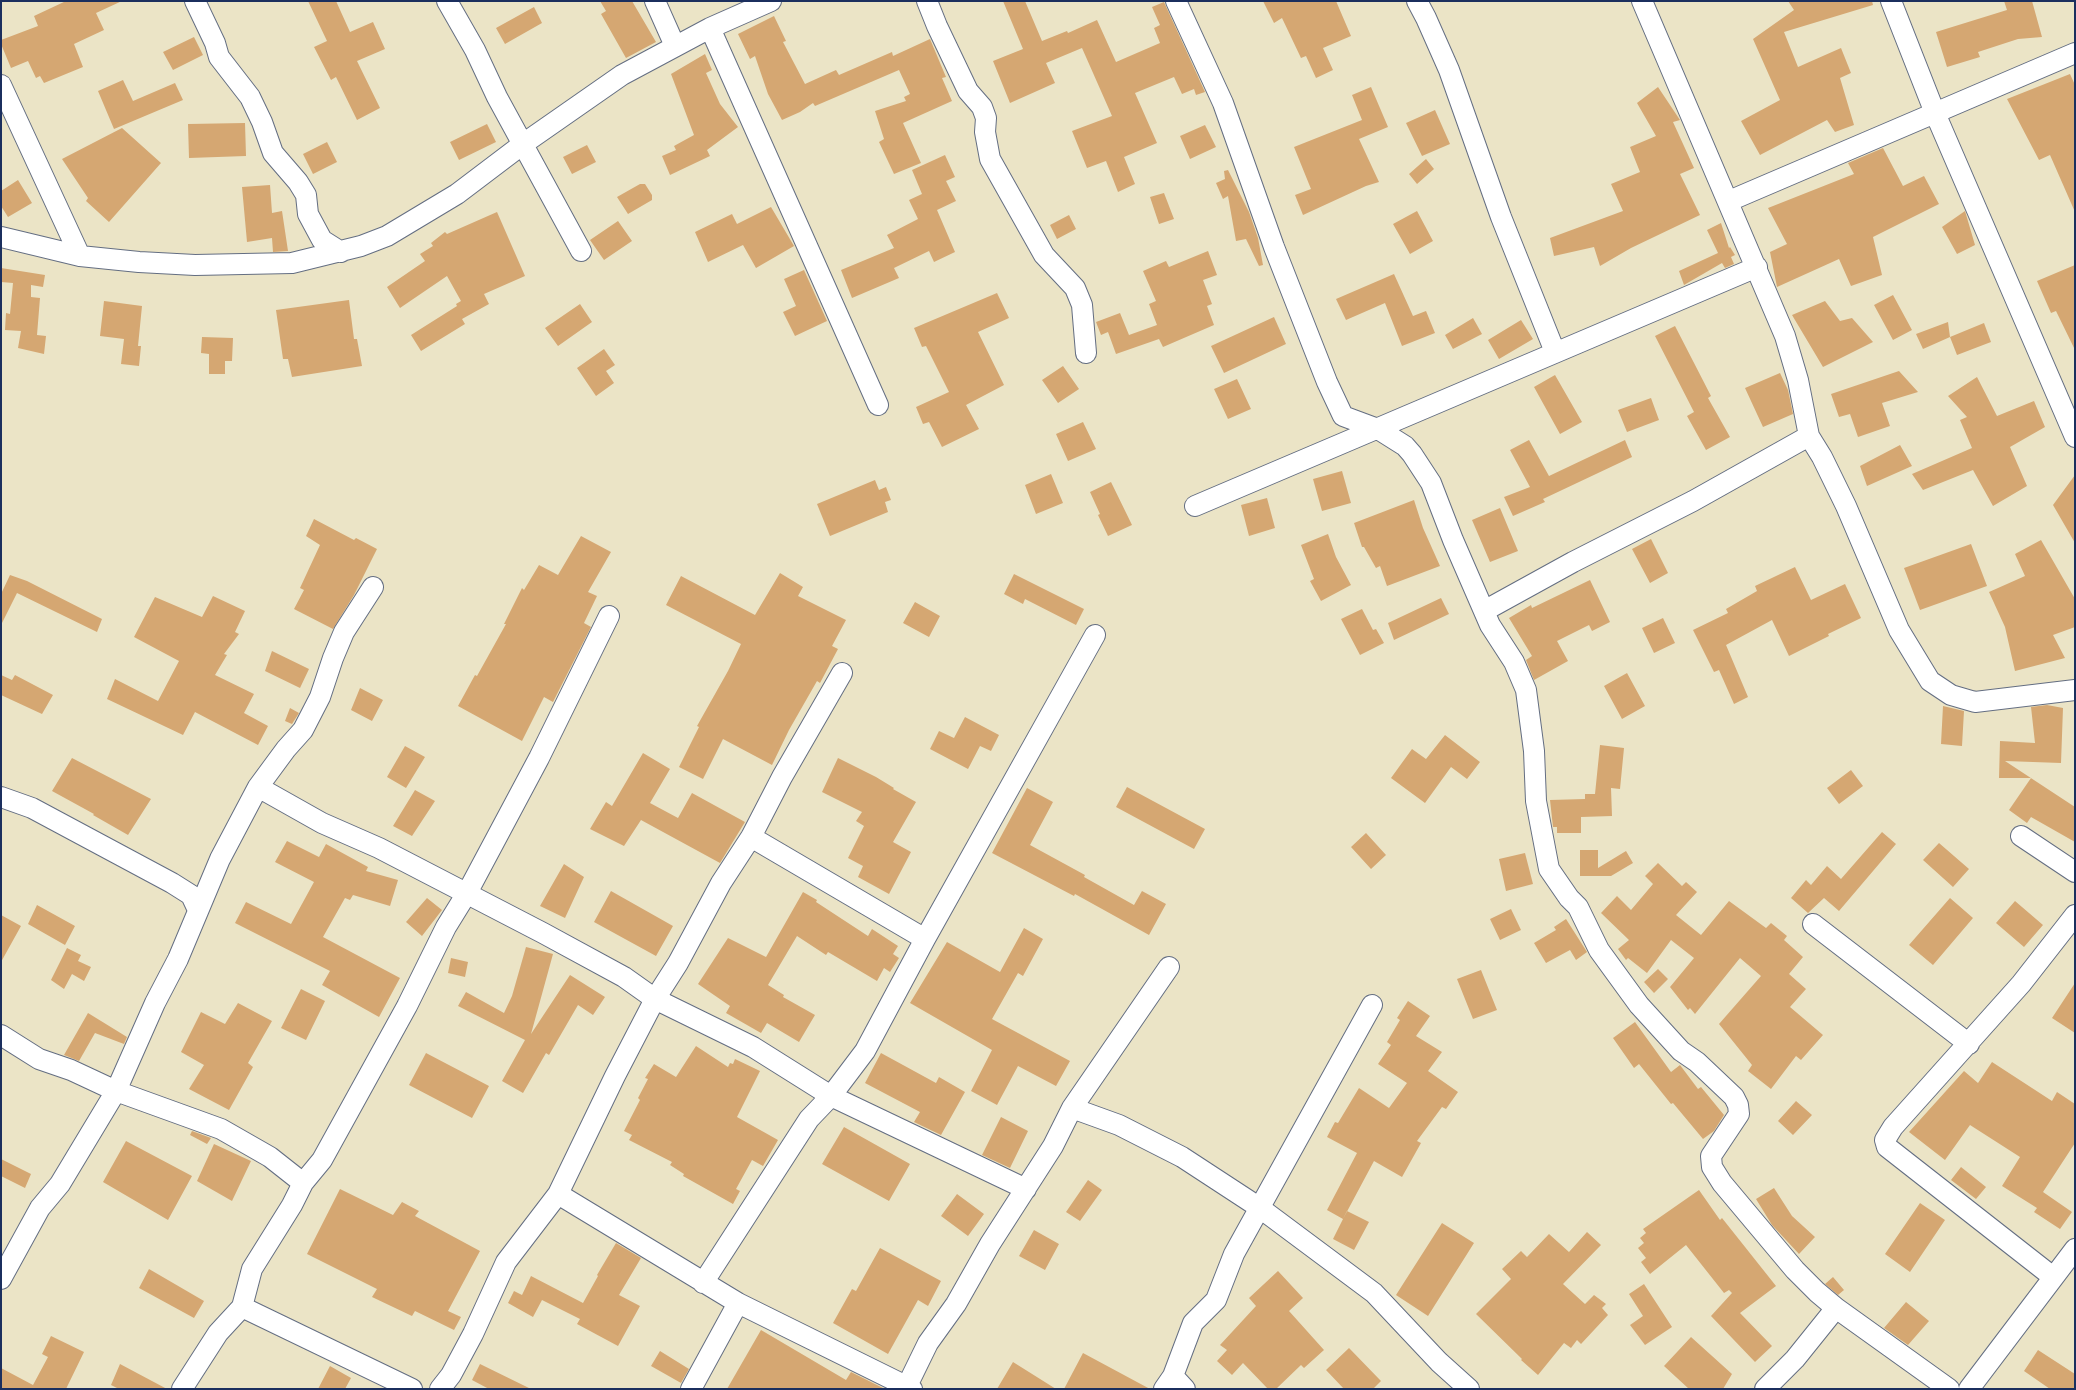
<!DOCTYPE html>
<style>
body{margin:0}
#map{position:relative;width:2076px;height:1390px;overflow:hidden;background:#ebe4c6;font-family:Vollkorn,serif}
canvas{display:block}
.frame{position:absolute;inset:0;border:2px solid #1b2f5e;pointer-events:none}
</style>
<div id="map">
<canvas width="2076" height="1390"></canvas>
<div class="frame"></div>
</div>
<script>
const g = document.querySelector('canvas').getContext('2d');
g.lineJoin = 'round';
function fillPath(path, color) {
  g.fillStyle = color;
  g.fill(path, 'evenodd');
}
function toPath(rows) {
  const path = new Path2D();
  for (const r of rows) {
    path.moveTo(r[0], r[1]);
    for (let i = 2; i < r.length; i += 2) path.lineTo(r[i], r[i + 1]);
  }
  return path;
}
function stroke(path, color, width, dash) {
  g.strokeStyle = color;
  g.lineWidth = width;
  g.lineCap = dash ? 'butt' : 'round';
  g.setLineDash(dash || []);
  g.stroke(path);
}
const building = toPath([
 [66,1,122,1,96,13,104,30,74,44,83,67,44,83,40,76,36,78,28,61,11,68,1,44,1,40,38,26,34,16],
 [308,1,336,1,350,32,373,22,385,49,357,61,380,108,357,120,336,77,331,80,314,47,327,41],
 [600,1,632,1,656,42,626,58,601,14,606,11],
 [1003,1,1025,1,1042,41,1067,31,1068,33,1097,20,1116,62,1160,43,1154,28,1160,25,1152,7,1164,2,1205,92,1196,95,1194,89,1182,94,1174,77,1135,93,1157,143,1124,157,1135,184,1118,192,1106,161,1087,168,1072,131,1112,116,1082,48,1046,63,1055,83,1010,103,993,61,1023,49],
 [1263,1,1336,1,1351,36,1323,48,1333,70,1316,78,1306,56,1301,58,1282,18,1274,23],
 [1788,1,1872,1,1873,5,1784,32,1798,67,1841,48,1851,73,1840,78,1854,125,1835,132,1827,120,1760,155,1741,121,1780,100,1753,39,1794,10],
 [2004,1,2032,1,2042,37,2018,39,1978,52,1980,57,1947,67,1936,32,2007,10],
 [534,7,542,23,505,44,496,28],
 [774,16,786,41,783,42,805,84,836,70,839,75,892,52,893,56,930,39,946,77,942,78,952,101,903,123,921,163,894,174,879,142,884,139,875,111,906,101,904,97,910,94,899,70,815,106,813,103,800,112,782,120,768,94,755,56,750,59,738,34],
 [194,37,203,55,173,70,163,52],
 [705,54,712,70,706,73,720,104,738,127,707,150,710,156,670,175,662,156,676,150,674,146,694,135,671,74],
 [2070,74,2075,85,2075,212,2050,155,2039,160,2007,99],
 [123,80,133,101,175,83,183,100,114,129,98,91],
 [1371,87,1388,127,1359,139,1379,182,1366,186,1303,215,1295,195,1311,189,1294,147,1362,120,1352,95],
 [1658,87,1680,120,1673,122,1694,168,1680,174,1700,215,1631,248,1600,266,1594,247,1554,256,1550,238,1623,211,1611,184,1640,172,1630,147,1656,136,1637,103],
 [1435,110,1450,144,1422,156,1406,123],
 [245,123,246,156,189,158,188,124],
 [487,124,496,142,459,160,450,142],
 [1205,125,1216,147,1190,159,1180,136],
 [122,128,161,163,109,222,86,201,88,198,62,159],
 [327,142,337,162,313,174,303,154],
 [587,145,596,162,572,174,563,157],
 [1883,148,1903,186,1924,176,1939,204,1873,237,1882,275,1851,286,1839,259,1777,287,1770,252,1787,244,1768,208,1854,174,1848,163],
 [945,155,955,177,946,181,956,201,937,210,955,252,934,262,929,251,894,268,899,278,852,298,841,270,894,248,887,235,918,219,909,200,922,194,912,170],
 [1426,159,1434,169,1417,184,1409,174],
 [1228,170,1249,212,1258,238,1263,265,1259,266,1246,239,1236,241,1228,196,1223,199,1216,183,1225,179,1224,171],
 [18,180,32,203,8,217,1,206,1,191],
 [640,184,645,184,652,195,652,200,628,214,617,197],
 [270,185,272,213,282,211,288,251,273,252,272,238,247,242,242,187],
 [1164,193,1174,219,1159,224,1150,197],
 [771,207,794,246,756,268,743,245,708,262,695,232,732,214,737,224],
 [1417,211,1433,241,1410,254,1393,224],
 [1965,211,1975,245,1957,254,1942,227],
 [497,212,525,276,484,294,489,304,462,319,465,324,421,351,411,335,457,306,456,304,461,301,447,276,400,308,387,287,425,261,420,254,433,246,431,243,445,232,447,234],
 [1069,215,1076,229,1057,239,1050,225],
 [618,221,632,241,604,260,590,240],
 [1721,223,1729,248,1730,247,1735,255,1731,257,1734,264,1725,268,1722,263,1684,285,1679,271,1718,253,1707,230],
 [1208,251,1217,275,1203,280,1212,304,1207,306,1214,325,1163,347,1159,339,1116,354,1108,332,1101,335,1096,322,1120,313,1129,335,1157,325,1149,304,1156,301,1143,271,1166,261,1169,267],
 [2075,265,2075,350,2056,311,2051,313,2037,281],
 [1,268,45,275,43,287,31,285,31,297,40,298,37,335,46,336,44,354,18,348,21,331,5,330,6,313,10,314,13,283,1,282],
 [804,270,827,321,795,336,783,312,796,306,784,279],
 [1394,274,1413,316,1426,311,1435,333,1402,346,1385,303,1346,320,1336,299],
 [997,293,1009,318,978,332,1004,385,966,405,979,429,942,447,929,422,923,424,916,407,949,392,926,346,922,347,914,328],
 [1893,295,1912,330,1893,340,1874,305],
 [349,300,354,339,357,339,362,366,292,377,288,359,283,359,276,310],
 [104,301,142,306,138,346,141,346,139,366,121,364,124,339,100,336],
 [1825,301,1840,321,1852,318,1873,342,1823,367,1792,315],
 [580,304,592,322,558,346,545,328],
 [1274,317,1286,344,1224,373,1211,346],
 [1473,318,1482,334,1453,349,1445,335],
 [1521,320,1533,339,1499,359,1488,340],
 [1948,322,1950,337,1923,349,1916,334],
 [1984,323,1991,342,1957,355,1950,337],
 [1675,326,1711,396,1708,398,1730,437,1706,450,1687,416,1694,412,1655,336],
 [202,337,233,338,232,361,225,361,225,374,209,374,209,354,201,353],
 [604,349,615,365,606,371,614,383,596,396,577,368],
 [1063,366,1079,389,1058,403,1042,380],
 [1899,371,1918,392,1882,403,1890,426,1858,437,1850,414,1839,417,1831,394],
 [1780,373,1788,390,1793,414,1763,427,1745,388],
 [1555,375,1582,422,1560,434,1534,387],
 [1977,377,1997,416,2034,401,2045,427,2010,447,2027,486,1993,506,1973,470,1923,490,1912,474,1972,448,1960,420,1967,417,1948,396],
 [1237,379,1251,409,1228,419,1214,389],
 [1651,398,1659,420,1627,432,1618,410],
 [1083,422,1096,449,1068,461,1056,434],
 [1529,440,1549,476,1625,440,1632,457,1543,499,1545,502,1513,516,1504,497,1530,487,1510,450],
 [1900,445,1912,466,1867,486,1860,466],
 [1342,471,1351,503,1322,511,1313,479],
 [1051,474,1063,503,1036,514,1025,485],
 [2075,475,2075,543,2053,505],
 [875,480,879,490,886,487,891,500,885,502,888,512,830,536,817,504],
 [1111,482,1132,525,1108,536,1098,515,1100,514,1090,492],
 [1267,498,1275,528,1249,536,1241,505],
 [1414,500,1423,528,1440,566,1387,586,1380,566,1376,568,1364,547,1362,547,1354,523],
 [1500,508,1518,551,1490,562,1472,520],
 [314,519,354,540,356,538,377,549,354,595,333,629,294,609,304,590,300,588,320,545,306,536],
 [1328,534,1336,557,1351,585,1321,601,1310,581,1314,579,1301,545],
 [581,536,611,552,588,592,597,596,584,623,591,627,553,702,544,697,522,741,458,706,475,675,477,676,506,624,504,624,522,588,524,590,539,565,558,575],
 [1651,539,1668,573,1650,583,1632,549],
 [2041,540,2075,599,2075,627,2053,635,2065,658,2015,671,2005,627,1989,592,2025,576,2015,554],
 [1971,544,1987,586,1920,610,1904,568],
 [1795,567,1811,600,1845,584,1861,618,1828,634,1829,636,1789,656,1772,620,1726,645,1748,697,1734,704,1719,670,1714,672,1693,630,1728,613,1726,609,1757,591,1755,586],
 [780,573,803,587,798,596,846,620,832,646,838,649,820,683,817,681,789,730,772,765,723,739,703,779,679,767,699,727,697,726,728,671,741,644,666,605,681,576,755,615],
 [1014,574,1084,609,1076,625,1025,599,1023,604,1004,594],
 [10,575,27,581,102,619,97,632,17,593,1,625,1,594],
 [1590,580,1610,622,1592,631,1589,625,1557,641,1568,661,1534,680,1526,660,1532,656,1509,618,1531,605,1532,608],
 [213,596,245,611,235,632,239,634,224,654,227,655,215,675,254,694,244,713,268,726,258,745,195,712,183,735,107,699,115,679,158,701,179,661,134,637,155,597,202,617],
 [1441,598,1449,614,1394,640,1388,623],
 [915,602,940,616,929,637,903,623],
 [1362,609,1373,630,1376,629,1384,643,1360,655,1341,619],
 [1663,618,1675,643,1654,653,1642,628],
 [272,651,309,669,300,688,265,671],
 [1627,673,1645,706,1622,719,1604,686],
 [1,675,12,680,15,675,53,695,42,714,1,695],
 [360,688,383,700,372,721,351,710],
 [2047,705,2063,708,2061,763,2005,761,2075,807,2075,842,2031,817,2027,823,2009,810,2031,778,1999,778,2000,741,2035,743,2031,707],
 [1943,706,1964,711,1962,746,1941,744],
 [290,708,299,713,292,724,285,721],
 [965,717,999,735,991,751,980,746,968,769,930,749,939,731,954,738],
 [1445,735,1480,762,1467,779,1451,767,1425,803,1391,778,1412,749,1426,759],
 [1600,745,1624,748,1620,789,1611,788,1612,816,1581,817,1581,833,1557,833,1557,827,1553,827,1550,800,1585,799,1585,794,1595,794],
 [405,746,425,757,406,788,387,777],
 [643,753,670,769,650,803,678,818,692,793,745,822,720,863,641,820,624,846,590,829,606,802,612,806],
 [72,758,151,799,128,835,93,815,94,814,52,791],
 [838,758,876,777,894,788,893,789,916,802,893,842,911,852,889,894,858,877,863,866,848,858,864,826,856,821,862,812,822,792],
 [1851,770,1863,786,1839,804,1827,788],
 [1127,787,1205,829,1194,849,1116,807],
 [1027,788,1053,802,1030,845,1085,875,1084,877,1134,905,1142,891,1166,904,1149,935,1075,894,1074,896,992,853],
 [415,790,435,801,412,836,393,826],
 [1882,832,1896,844,1839,911,1824,898,1808,913,1791,898,1806,880,1811,885,1827,866,1841,879],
 [1366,833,1386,855,1371,869,1351,847],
 [287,841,319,857,326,844,368,867,366,871,398,880,390,906,353,895,350,900,345,898,323,937,400,978,379,1017,322,985,330,971,235,923,246,902,291,924,314,882,275,862],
 [1939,843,1969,869,1953,887,1923,860],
 [1580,850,1598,850,1598,868,1626,851,1633,863,1611,876,1580,876],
 [1525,853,1533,884,1506,891,1499,859],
 [1658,863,1682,886,1686,882,1697,892,1676,915,1701,935,1729,901,1766,928,1771,923,1787,936,1784,940,1803,957,1789,974,1806,989,1790,1007,1823,1035,1801,1060,1796,1056,1771,1089,1748,1071,1752,1065,1719,1024,1761,976,1740,958,1695,1014,1690,1008,1688,1010,1670,987,1694,958,1671,940,1647,973,1628,958,1626,960,1618,949,1629,940,1601,913,1617,896,1631,910,1653,884,1645,876],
 [564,864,584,877,565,918,540,906],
 [611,891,673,926,656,956,594,922],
 [803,892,817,900,816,902,868,936,872,929,898,946,893,954,899,958,890,972,884,968,877,981,828,952,826,955,797,936,768,985,784,995,783,997,815,1015,799,1042,767,1023,761,1033,726,1013,730,1006,698,984,728,938,766,957],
 [427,898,442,910,422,936,406,922],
 [1950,898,1973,918,1933,965,1909,945],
 [2015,901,2043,925,2024,947,1996,923],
 [37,905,75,926,65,945,28,924],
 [1511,909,1521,930,1500,940,1490,919],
 [1,915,21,926,1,962],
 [1566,919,1587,952,1576,960,1570,950,1546,963,1534,943,1556,930,1554,927],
 [1024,928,1043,939,1023,976,1018,973,992,1019,1070,1061,1056,1086,1018,1066,997,1105,971,1091,992,1050,910,1003,947,942,1000,972],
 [526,947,553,954,531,1034,570,975,605,997,593,1015,578,1005,549,1055,546,1053,523,1093,502,1081,525,1040,458,1006,466,992,504,1013,512,996],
 [67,948,81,955,78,961,91,967,84,981,72,974,64,989,51,980],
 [451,958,468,962,465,977,448,973],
 [1658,969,1668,979,1654,993,1644,982],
 [1481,970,1497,1010,1473,1019,1457,979],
 [2075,983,2075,1033,2052,1018],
 [301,989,325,1001,306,1040,281,1028],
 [1408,1001,1430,1016,1416,1036,1442,1052,1428,1071,1458,1092,1446,1109,1442,1107,1417,1141,1421,1143,1402,1177,1374,1161,1343,1219,1327,1210,1357,1153,1327,1137,1335,1122,1338,1123,1359,1088,1389,1108,1407,1083,1378,1064,1391,1045,1387,1042,1400,1020,1397,1018],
 [238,1003,272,1021,248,1063,253,1067,229,1110,189,1089,204,1065,181,1052,201,1012,225,1024],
 [88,1013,127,1037,124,1044,95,1033,79,1061,64,1055],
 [1635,1022,1671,1072,1680,1065,1698,1089,1701,1087,1724,1115,1714,1131,1703,1139,1673,1103,1671,1104,1639,1064,1634,1068,1613,1038],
 [696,1046,728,1067,730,1063,733,1064,735,1059,760,1071,737,1117,778,1140,763,1166,752,1160,736,1189,740,1191,733,1204,683,1176,684,1174,670,1165,672,1162,629,1140,632,1135,624,1131,640,1100,638,1098,648,1079,645,1078,654,1064,676,1077],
 [426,1053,489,1086,472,1118,409,1085],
 [881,1053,936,1083,939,1077,965,1092,941,1135,914,1122,920,1112,865,1083],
 [1992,1062,2052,1101,2057,1092,2075,1104,2075,1143,2043,1192,2072,1212,2060,1229,2034,1212,2037,1208,2002,1186,2020,1157,1970,1125,1945,1160,1909,1132,1964,1071,1978,1083],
 [1796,1101,1812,1115,1793,1135,1778,1121],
 [1001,1117,1028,1131,1010,1168,982,1155],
 [844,1127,910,1164,889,1201,822,1164],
 [192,1131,211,1138,207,1144,190,1135],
 [126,1141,192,1176,168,1220,103,1182],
 [214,1144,251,1161,232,1201,197,1181],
 [1,1159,31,1174,25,1188,1,1176],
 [1961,1167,1986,1187,1976,1199,1951,1180],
 [1088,1180,1102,1190,1080,1221,1066,1212],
 [1774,1188,1792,1216,1815,1237,1799,1254,1772,1225,1756,1199],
 [340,1189,393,1215,402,1202,419,1211,415,1216,480,1251,448,1311,461,1317,454,1330,415,1311,412,1316,372,1297,377,1289,307,1254],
 [1699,1190,1720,1220,1722,1218,1776,1286,1740,1313,1772,1346,1755,1362,1711,1316,1732,1293,1729,1290,1724,1293,1686,1245,1650,1274,1641,1262,1646,1258,1638,1248,1644,1243,1640,1238,1646,1233,1643,1229],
 [957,1194,984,1214,968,1236,941,1216],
 [1920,1203,1945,1220,1910,1272,1885,1254],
 [1347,1211,1369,1222,1354,1250,1333,1239],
 [1442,1223,1474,1243,1428,1316,1396,1295],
 [1034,1230,1059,1244,1045,1270,1019,1256],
 [1587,1232,1601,1245,1563,1284,1585,1304,1594,1295,1606,1304,1602,1308,1608,1315,1581,1344,1577,1340,1571,1348,1564,1343,1538,1375,1521,1360,1522,1359,1476,1314,1511,1279,1502,1269,1521,1251,1527,1257,1549,1234,1569,1252],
 [616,1243,641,1258,619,1295,640,1306,618,1346,577,1324,580,1319,542,1300,533,1317,508,1303,514,1291,522,1295,531,1276,583,1303,598,1276,597,1275],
 [880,1248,941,1281,928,1306,918,1300,888,1354,833,1323,852,1289,856,1291],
 [149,1269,204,1301,194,1318,139,1288],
 [1278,1271,1303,1298,1289,1311,1324,1350,1304,1368,1301,1365,1276,1389,1268,1389,1243,1363,1232,1375,1217,1361,1227,1350,1220,1345,1256,1306,1249,1298],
 [1833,1277,1844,1290,1838,1295,1825,1284],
 [1644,1284,1672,1327,1645,1345,1630,1325,1643,1316,1629,1294],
 [1906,1302,1929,1321,1908,1345,1884,1328],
 [761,1330,846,1380,851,1372,885,1389,727,1389],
 [51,1336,84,1352,66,1389,1,1389,1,1368,33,1385,48,1357,42,1354],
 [1691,1337,1732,1374,1723,1389,1689,1389,1664,1366],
 [1349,1348,1381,1381,1373,1389,1344,1389,1326,1370],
 [2038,1350,2075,1374,2075,1389,2050,1389,2024,1371],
 [660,1351,689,1369,681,1383,651,1366],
 [1083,1353,1150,1389,1064,1389],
 [1013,1362,1056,1389,997,1389],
 [120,1364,167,1389,119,1389,111,1385],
 [480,1364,531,1389,489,1389,472,1380],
 [330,1366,351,1378,345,1389,318,1389]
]);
const street = toPath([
 [195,1,215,43,219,57,250,97,262,122,273,153,298,182,306,195,308,214,322,240,341,252],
 [447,1,475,50,497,97,581,251],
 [655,1,675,46],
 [927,1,937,26,968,91,982,107,986,118,985,132,990,159,1044,255,1075,288,1082,305,1086,353],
 [1176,1,1223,103,1274,247,1327,382,1343,416,1378,429,1405,446,1412,454,1431,483,1453,540,1490,625,1514,662,1526,690,1534,751,1536,801,1549,869,1569,898,1578,907,1599,950,1639,1005,1681,1051,1697,1062,1734,1097,1738,1105,1739,1114,1711,1156,1712,1167,1722,1183,1795,1270,1817,1292,1836,1308,1949,1389],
 [1417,1,1426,18,1449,70,1501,217,1555,352],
 [1642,1,1785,336,1798,380,1809,436,1822,457,1846,506,1899,630,1930,681,1951,695,1975,702,2075,690],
 [1891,1,1935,113,2075,437],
 [710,28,878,405],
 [1,85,80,256],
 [1729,201,2075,53],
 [1,237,80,256,139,262,195,265,292,263,361,246,387,236,457,194,523,144,622,75,710,28,771,1],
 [1195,506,1757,267],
 [1484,611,1573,562,1693,501,1809,436],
 [258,787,322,823,379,848,543,933,624,977,655,999,753,1047,831,1096,1026,1189],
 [1,797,32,808,172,883,191,895,198,910],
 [2021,836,2075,872],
 [751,837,925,939],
 [1813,924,1969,1044],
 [1,1035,39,1059,71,1070,116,1091,221,1129,270,1157,303,1183],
 [1072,1108,1119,1125,1182,1157,1260,1208,1374,1293,1439,1362,1469,1389],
 [558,1194,738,1303,912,1389],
 [2053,1277,1887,1147,1885,1140,1893,1127,2021,984,2075,915],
 [1,1279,40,1208,60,1184,116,1091,155,1003,178,959,220,859,258,787,286,749,303,730,320,697,333,658,344,632,373,587],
 [703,1283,809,1119,831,1096,865,1051,925,939,1095,635],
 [242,1307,412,1389],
 [1173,1376,1185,1389],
 [907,1386,928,1343,956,1304,990,1244,1053,1146,1072,1108,1169,967],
 [182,1389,218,1333,242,1307,252,1269,292,1205,303,1183,322,1160,407,1006,446,927,467,893,539,758,609,616],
 [440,1389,451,1375,473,1334,506,1262,558,1194,615,1076,655,999,678,963,721,883,751,837,782,777,842,673],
 [691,1389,738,1303],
 [1164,1389,1173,1376,1193,1323,1216,1300,1234,1254,1372,1005],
 [1765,1389,1795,1359,1836,1308],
 [1969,1389,2075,1249]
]);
fillPath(building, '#d5a772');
stroke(street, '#646e82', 22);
stroke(street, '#fff', 20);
</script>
